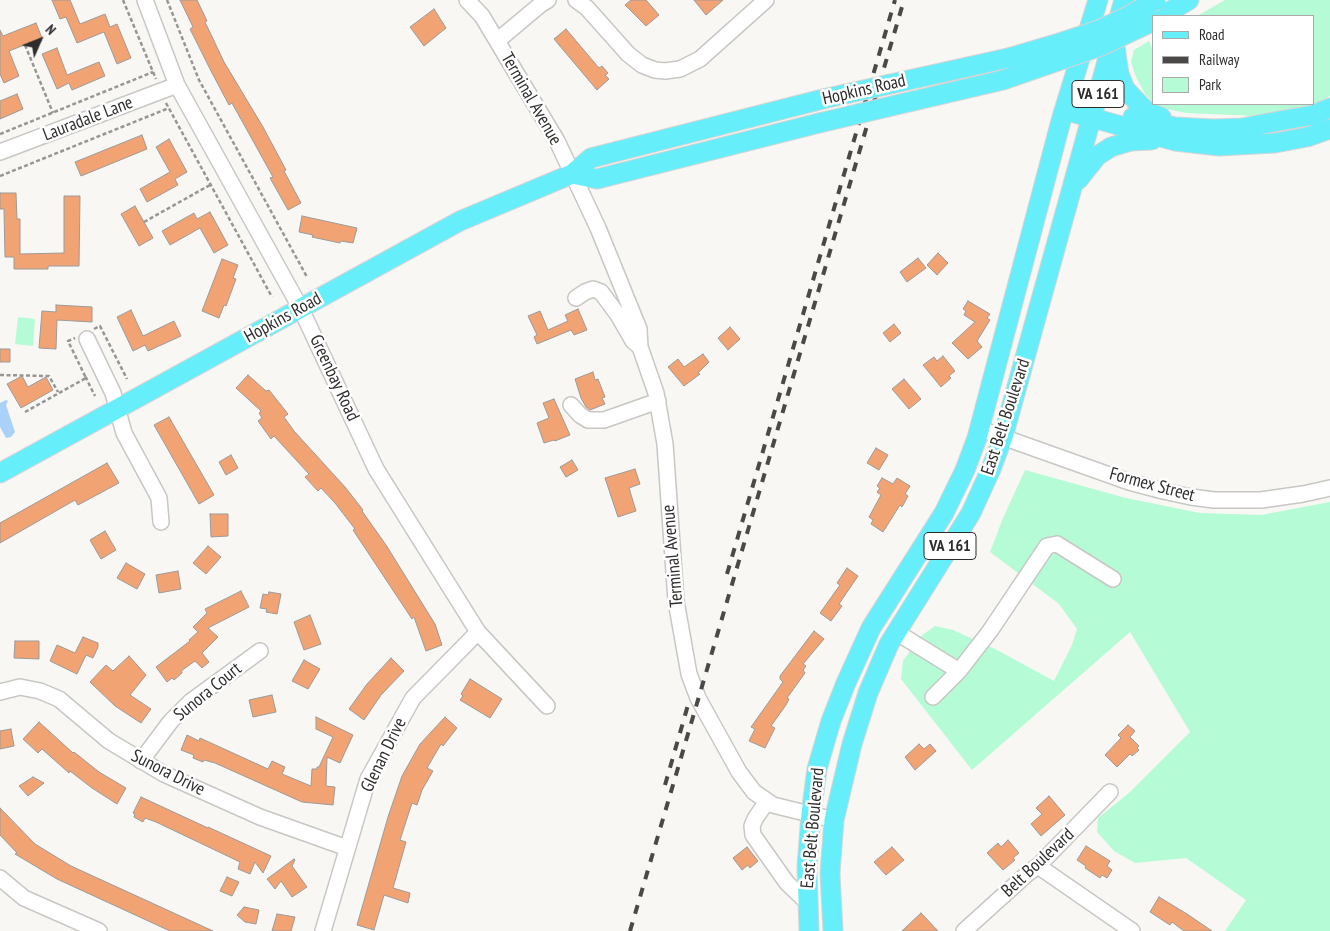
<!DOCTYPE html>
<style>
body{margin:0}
#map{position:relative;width:1330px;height:931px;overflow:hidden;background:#f8f7f4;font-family:"PT Sans Narrow",sans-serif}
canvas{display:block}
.legend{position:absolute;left:1152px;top:15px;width:162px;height:90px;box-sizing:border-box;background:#fff;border:1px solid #ababab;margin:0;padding:6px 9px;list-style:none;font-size:15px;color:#2e2d2c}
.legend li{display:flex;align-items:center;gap:10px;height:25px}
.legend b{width:25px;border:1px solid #ababab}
.north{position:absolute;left:15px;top:15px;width:50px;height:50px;-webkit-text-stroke:4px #fff;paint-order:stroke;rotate:46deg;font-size:14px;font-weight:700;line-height:20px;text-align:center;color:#2e2d2c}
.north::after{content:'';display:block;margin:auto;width:18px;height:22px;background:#2e2d2c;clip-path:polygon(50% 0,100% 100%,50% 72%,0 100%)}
</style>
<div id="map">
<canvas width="1330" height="931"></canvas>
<ul class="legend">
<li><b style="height:6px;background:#67eefb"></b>Road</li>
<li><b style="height:6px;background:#4a4947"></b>Railway</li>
<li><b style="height:14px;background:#b5fbd5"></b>Park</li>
</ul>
<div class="north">N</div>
</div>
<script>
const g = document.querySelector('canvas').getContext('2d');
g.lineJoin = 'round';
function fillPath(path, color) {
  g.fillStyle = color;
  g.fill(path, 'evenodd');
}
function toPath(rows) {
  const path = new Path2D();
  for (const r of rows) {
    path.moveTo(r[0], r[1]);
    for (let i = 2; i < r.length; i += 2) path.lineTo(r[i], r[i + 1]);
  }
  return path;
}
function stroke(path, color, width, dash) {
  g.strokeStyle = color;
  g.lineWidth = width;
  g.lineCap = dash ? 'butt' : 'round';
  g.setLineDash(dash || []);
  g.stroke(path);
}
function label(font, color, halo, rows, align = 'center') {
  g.font = font + ' "PT Sans Narrow",sans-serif';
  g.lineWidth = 5;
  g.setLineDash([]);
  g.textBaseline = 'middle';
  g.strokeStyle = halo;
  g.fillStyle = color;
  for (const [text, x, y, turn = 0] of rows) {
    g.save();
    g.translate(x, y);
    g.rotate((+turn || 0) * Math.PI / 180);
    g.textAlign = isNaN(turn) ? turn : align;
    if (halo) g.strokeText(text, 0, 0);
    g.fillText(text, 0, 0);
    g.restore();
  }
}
const green = toPath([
 [1225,0,1330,0,1330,96,1316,104,1297,109,1257,116,1186,113,1157,107,1154,104,1314,104,1314,16,1197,16],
 [1149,41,1154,53,1154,103,1145,94,1136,77,1131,62,1134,50],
 [18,317,35,319,33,346,15,344],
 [1025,470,1126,498,1200,513,1261,515,1330,502,1330,931,1225,931,1246,900,1186,858,1135,863,1114,851,1097,832,1098,818,1130,792,1190,732,1130,632,972,770,901,679,903,661,921,636,935,626,953,630,997,650,1054,681,1072,645,1077,629,1059,604,990,552,1003,518]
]);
const water = toPath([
 [6,400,8,401,6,405,15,432,11,437,6,438,0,427,0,403]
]);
const building = toPath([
 [52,0,70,0,80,24,105,14,110,27,117,24,131,58,117,64,104,32,77,43,66,17,60,19,52,0],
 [180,0,197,0,207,21,205,22,224,62,263,127,286,170,284,171,301,203,288,210,270,178,273,177,232,103,229,105,211,71,190,29,193,27,180,0],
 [631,0,646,0,659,15,646,26,625,5,631,0],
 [694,0,723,0,706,15,694,0],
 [434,9,446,28,424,46,410,27,434,9],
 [36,23,42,38,9,51,19,76,4,83,0,74,0,30,3,36,36,23],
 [566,29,599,68,602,66,608,73,605,75,609,79,597,90,554,39,566,29],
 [57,48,67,75,99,62,105,76,72,90,69,83,57,89,42,54,57,48],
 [17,94,23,109,0,119,0,101,17,94],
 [142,135,147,149,81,176,75,162,142,135],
 [169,139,187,172,175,179,178,185,147,202,140,189,170,172,156,147,169,139],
 [0,193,16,193,17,219,20,219,20,254,64,253,64,196,80,196,79,266,48,266,48,269,14,269,14,257,5,257,4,209,0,209,0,193],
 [135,206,153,238,139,246,121,214,135,206],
 [210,212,228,245,214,253,200,228,170,245,162,231,194,213,197,219,210,212],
 [302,216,357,228,353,243,341,241,340,243,312,237,313,235,299,232,302,216],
 [938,253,948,263,937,275,927,265,938,253],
 [918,258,926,268,907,282,900,272,918,258],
 [222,259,238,265,233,278,236,279,226,306,224,305,219,318,202,311,222,259],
 [968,301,990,314,987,318,990,320,977,341,982,347,968,359,952,343,975,322,964,315,966,311,963,309,968,301],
 [56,305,92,307,92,322,57,320,56,349,39,348,42,311,56,312,56,305],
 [578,309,587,330,574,335,571,330,537,344,534,337,537,335,528,316,540,311,548,330,568,321,565,315,578,309],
 [131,310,143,336,174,321,181,336,148,351,145,345,133,351,117,317,131,310],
 [894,324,901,333,890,342,883,333,894,324],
 [730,327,740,339,728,350,718,338,730,327],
 [0,349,10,349,10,362,0,362,0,349],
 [703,354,709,362,698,373,700,374,684,386,668,367,678,359,684,367,703,354],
 [943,356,955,371,949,376,951,378,941,387,923,365,934,357,937,361,943,356],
 [593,372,595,380,598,379,605,397,602,398,605,404,590,410,586,407,581,398,575,379,593,372],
 [248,375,266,391,269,390,288,414,284,417,294,431,345,487,363,510,362,511,386,545,435,624,442,645,426,651,414,617,412,619,353,530,355,529,335,503,321,488,318,491,305,477,309,474,274,436,271,439,258,421,262,418,259,413,261,411,236,388,248,375],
 [22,376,28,387,46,377,53,390,21,408,7,384,22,376],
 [904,379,921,399,909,409,892,389,904,379],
 [554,399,570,435,555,441,554,440,544,443,537,423,549,418,543,403,554,399],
 [169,417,214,495,199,504,154,425,169,417],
 [876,448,888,455,879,470,867,463,876,448],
 [231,455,238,468,226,475,219,462,231,455],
 [572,460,578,470,566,477,560,467,572,460],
 [107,463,119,483,78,505,75,500,0,543,0,523,107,463],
 [635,469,640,484,629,488,636,511,618,517,605,478,635,469],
 [882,478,893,484,897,478,910,486,905,494,908,496,902,507,900,505,883,532,871,524,873,520,869,517,881,495,877,492,880,488,877,486,882,478],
 [210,514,228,514,228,536,211,537,210,514],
 [105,531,116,550,101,559,90,540,105,531],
 [208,546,221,557,206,574,193,563,208,546],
 [126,563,145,574,137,589,117,578,126,563],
 [847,568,858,576,839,604,842,606,831,621,820,613,840,585,837,583,847,568],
 [178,571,181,589,159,593,156,575,178,571],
 [241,591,249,607,208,628,218,637,202,653,209,662,202,668,195,661,181,671,182,673,174,680,172,678,167,682,156,667,190,641,189,640,198,632,193,627,207,613,205,609,241,591],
 [269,592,281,594,277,614,266,612,267,609,260,608,263,594,268,595,269,592],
 [310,615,321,644,304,650,294,622,310,615],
 [814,631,824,639,803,664,806,666,803,670,805,673,787,698,789,699,786,705,771,726,775,728,765,748,749,741,755,729,751,727,783,682,780,679,780,676,814,631],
 [83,637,98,643,98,647,93,658,86,655,77,674,50,661,57,645,75,653,83,637],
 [15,641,39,641,39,659,14,658,15,641],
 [129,656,146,675,130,695,151,709,141,723,115,706,90,682,106,665,113,671,129,656],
 [391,658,404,671,381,695,364,720,349,709,367,684,391,658],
 [304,660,320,669,308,689,292,681,304,660],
 [470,679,502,699,490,718,460,700,463,696,461,694,470,679],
 [272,695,276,712,253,717,249,700,272,695],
 [316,717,353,735,340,763,327,757,326,786,335,787,333,805,302,802,215,763,204,760,203,762,193,758,194,755,181,750,187,735,199,741,200,738,268,769,272,761,285,767,282,774,311,786,312,769,317,769,317,767,319,767,333,737,316,729,316,717],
 [445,717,457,728,443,746,441,744,427,768,433,771,422,790,417,805,412,803,400,840,406,842,393,888,410,893,408,903,384,895,374,930,357,925,388,817,402,776,420,744,445,717],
 [39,722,73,753,74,752,99,772,126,788,117,804,92,788,70,771,69,773,42,749,38,753,23,739,39,722],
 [1128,725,1135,731,1130,737,1139,746,1137,748,1139,750,1132,756,1130,754,1117,767,1105,755,1121,738,1118,735,1128,725],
 [11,729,14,746,0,749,0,731,11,729],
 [919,744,924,749,930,744,936,751,915,770,905,757,919,744],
 [33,777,44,783,28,796,19,786,33,777],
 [1049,796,1065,815,1041,836,1031,824,1042,814,1036,808,1049,796],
 [141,797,208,828,208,827,271,856,263,873,255,862,250,874,238,869,240,862,156,822,145,818,143,822,134,817,135,814,133,813,141,797],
 [0,808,35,844,71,866,213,931,170,931,57,879,15,854,17,853,0,835,0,808],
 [1008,840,1019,853,1013,858,1015,860,1003,870,987,853,998,843,1001,847,1008,840],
 [1086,846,1110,861,1107,866,1112,870,1107,878,1102,875,1100,878,1085,868,1086,866,1077,860,1086,846],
 [747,847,758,861,750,868,748,865,742,870,733,858,747,847],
 [892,847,904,860,886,875,874,862,892,847],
 [294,859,295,860,292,866,307,887,292,897,281,881,275,889,267,879,294,859],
 [227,877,239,882,232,896,220,891,227,877],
 [1159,897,1187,914,1212,931,1184,931,1172,922,1170,925,1150,912,1159,897],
 [244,907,259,910,256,924,245,922,237,915,244,907],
 [921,913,938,931,902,931,921,913],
 [277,914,295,917,291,931,272,931,277,914]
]);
const path = toPath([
 [123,0,156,79],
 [167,0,199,80,307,277],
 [25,45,53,113],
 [166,103,272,297],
 [0,134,153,72],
 [0,176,169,108],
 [144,222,210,185],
 [94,329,100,326,127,379],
 [0,375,49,376,58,392],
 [87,377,86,378,95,396],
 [25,412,86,378,68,341,75,338]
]);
const minor = toPath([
 [145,0,177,85,301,309,376,469,478,632,547,706],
 [467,0,482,16,557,141,598,228,639,329,640,347,656,393,665,444,676,601,689,674,698,698,739,772,754,792,773,805,834,820],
 [576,0,587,8,628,54,642,65,655,70,665,71,680,69,700,59,766,0],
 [497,41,540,5,548,0],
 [0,152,177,85],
 [576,298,585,292,593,289,601,292,618,315,633,341,640,347],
 [87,339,113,393,124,433,159,498,161,522],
 [571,405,580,415,588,420,604,420,658,401],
 [980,429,1129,482,1163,491,1191,497,1214,500,1261,500,1303,494,1330,488],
 [896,632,959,671,990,631,1047,546,1057,544,1113,579],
 [0,692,20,687,40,691,59,699,109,741,164,774,260,817,347,848],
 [933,697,959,671],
 [141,761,171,721,190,702,260,651],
 [767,801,755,819,752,826,753,835,787,883,807,902],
 [1038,866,1132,931],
 [0,878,24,898,99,931],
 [323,931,368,779,413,698,478,632],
 [964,931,1027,874,1038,866,1110,792]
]);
const major = toPath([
 [1162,16,1189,0],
 [1115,47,1119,74,1125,89,1141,106,1150,113,1161,117],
 [1064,110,1175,141,1219,146,1275,143,1307,137,1330,129],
 [1133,117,1175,127,1213,129,1242,128,1279,121,1313,115,1330,108],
 [572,174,597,179,819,123],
 [1078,180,1097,156,1111,147,1131,141,1152,140],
 [0,473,460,221,572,174,591,158,823,99],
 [809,931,807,867,811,814,817,769,831,721,846,683,871,628,944,513,965,470,977,438,1062,117,1098,0],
 [833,931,830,873,834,820,852,744,868,693,889,644,971,513,991,469,1003,437,1124,0]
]);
const rail = toPath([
 [727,574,895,0],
 [665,785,688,705],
 [630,931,904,0]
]);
const majorBridge = toPath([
 [823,99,1008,58,1059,43,1099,30,1130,15,1156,0],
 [819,123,1003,80,1101,46,1154,21]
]);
const shields = [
 [1098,94,52],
 [950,546,52]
];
const shieldNames = [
 ["VA 161",1098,94],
 ["VA 161",950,546]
];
const streetNames = [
 ["Hopkins Road",864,90,-13],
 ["Terminal Avenue",531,99,60],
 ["Lauradale Lane",88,119,-21],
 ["Hopkins Road",283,318,-29],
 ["Greenbay Road",334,378,65],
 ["East Belt Boulevard",1006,417,-72],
 ["Formex Street",1152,485,15],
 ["Terminal Avenue",673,556,-95],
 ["Sunora Court",208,692,-39],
 ["Glenan Drive",384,755,-64],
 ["Sunora Drive",168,773,27],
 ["East Belt Boulevard",813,828,-85],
 ["Belt Boulevard",1038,863,-43]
];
fillPath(green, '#b5fbd5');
fillPath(water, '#aad1f7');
fillPath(building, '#f2a374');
stroke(building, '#9c9a98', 1);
stroke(minor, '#c8c7c4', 18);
stroke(major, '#d5d5d5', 21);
stroke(path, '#979694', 2.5, [4, 2.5]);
stroke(minor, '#fff', 15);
stroke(major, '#67eefb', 19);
stroke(rail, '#4a4947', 4, [9, 9]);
stroke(majorBridge, '#d5d5d5', 21, []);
stroke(majorBridge, '#67eefb', 19);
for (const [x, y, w] of shields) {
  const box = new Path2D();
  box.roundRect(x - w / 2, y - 13.5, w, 27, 4);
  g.fillStyle = '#fff';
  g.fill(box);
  stroke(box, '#2e2d2c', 1);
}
label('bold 16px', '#2e2d2c', null, shieldNames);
label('18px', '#2e2d2c', '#fff', streetNames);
</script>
